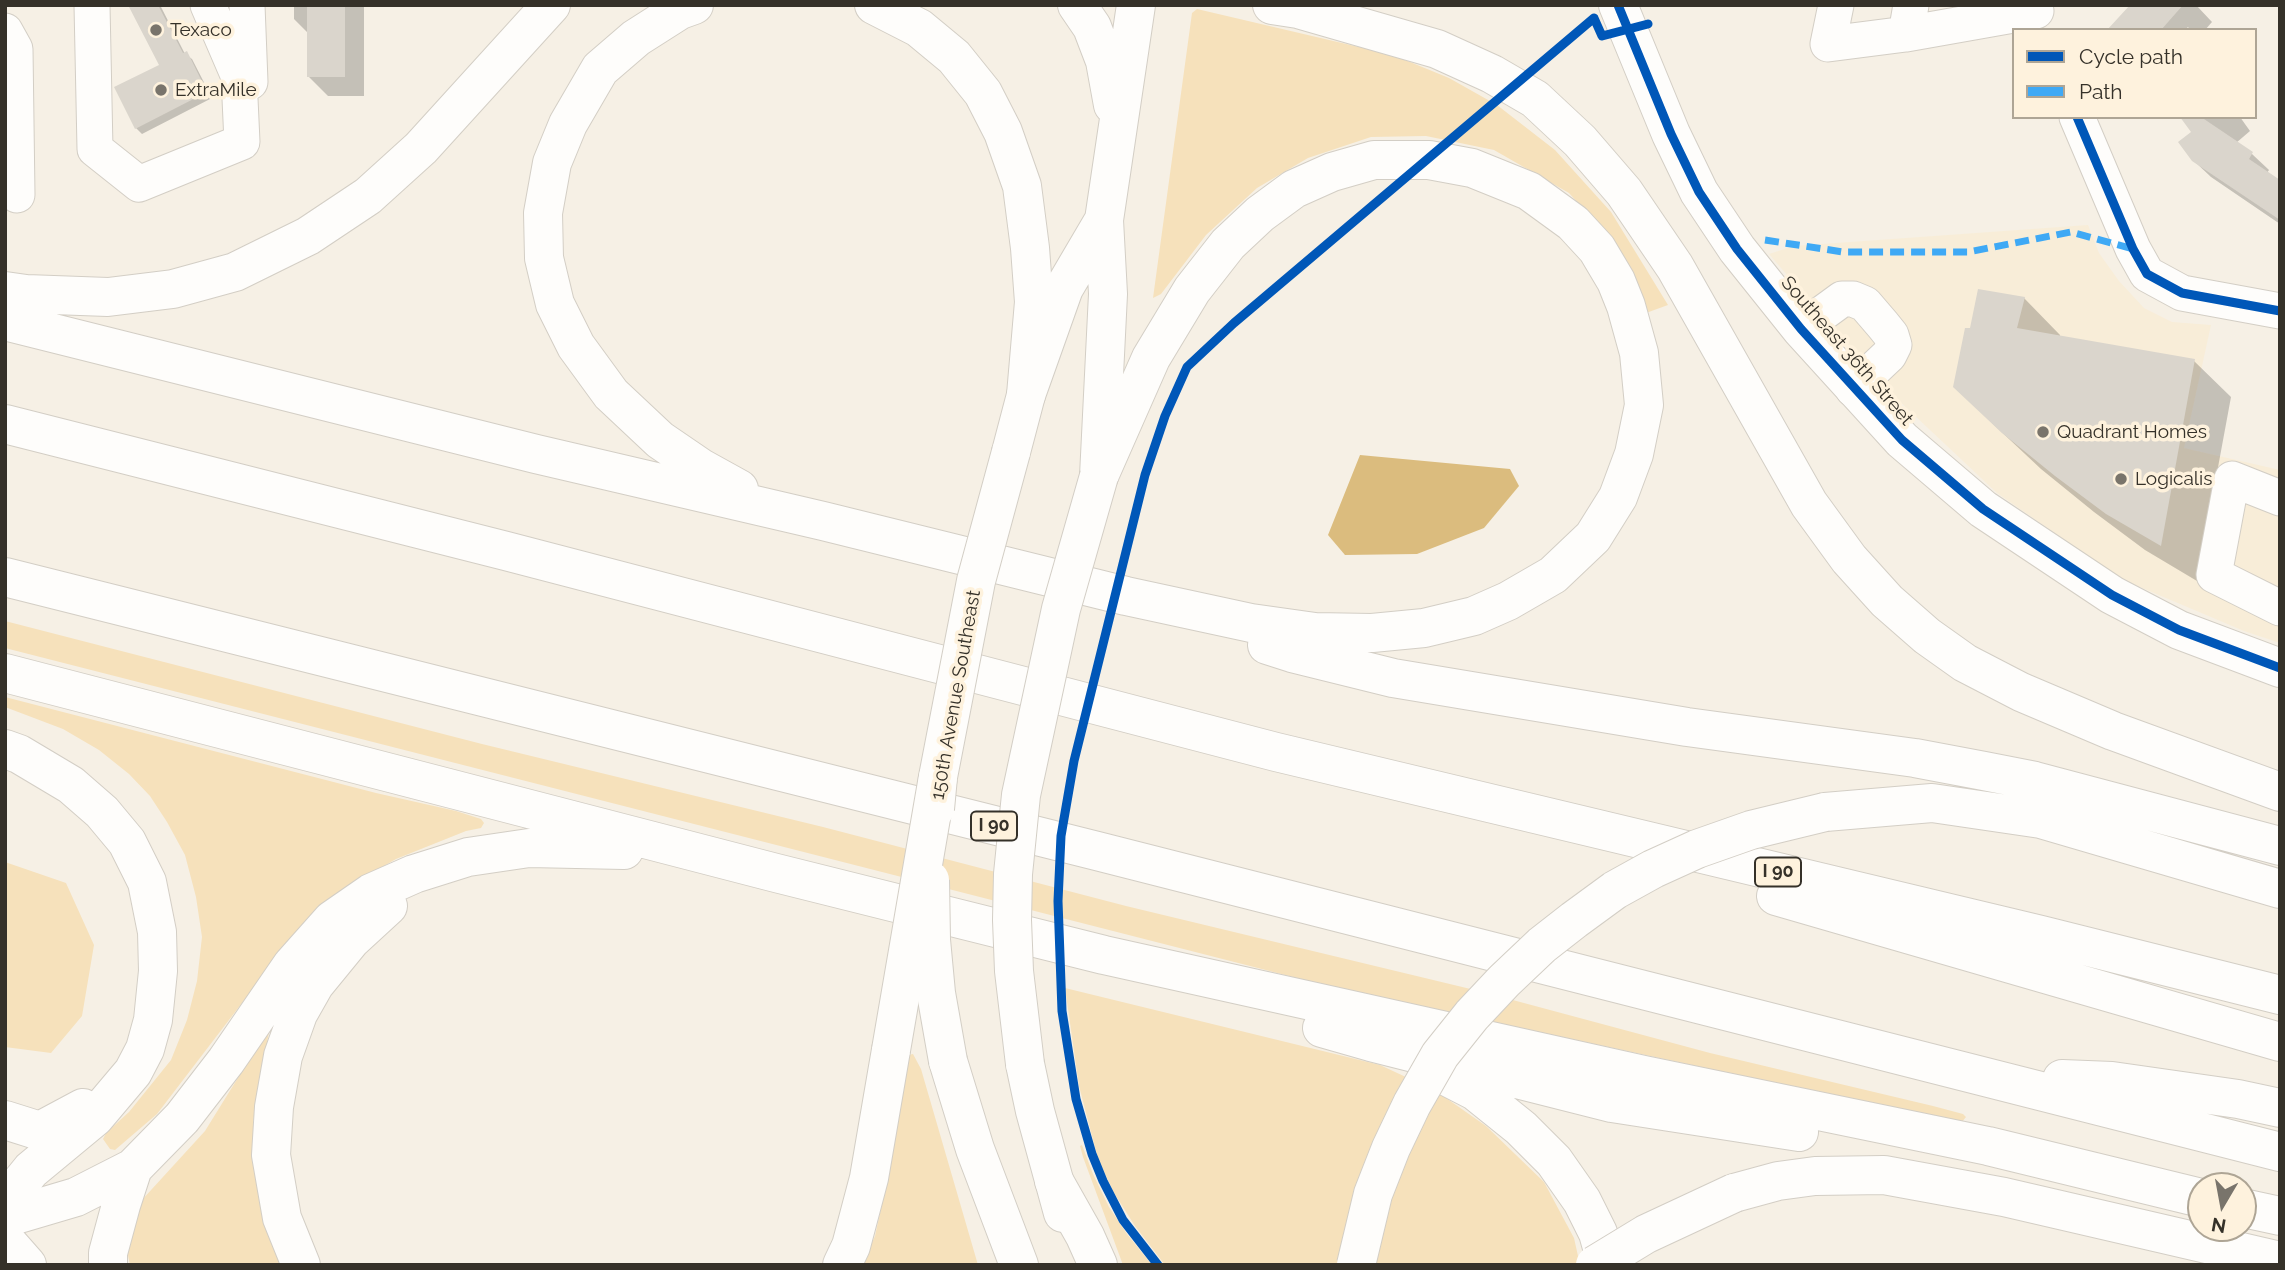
<!DOCTYPE html>
<style>
body{margin:0}
#map{position:relative;width:2285px;height:1270px;overflow:hidden;background:#f6f0e5;font-family:Raleway,sans-serif}
canvas{display:block}
.frame{position:absolute;inset:0;border:7px solid #353129;pointer-events:none}
.legend{position:absolute;left:2012px;top:28px;width:245px;height:91px;box-sizing:border-box;background:#fef2dd;border:2px solid #aea595;margin:0;padding:9px 12px;list-style:none;font-size:21px;color:#353129}
.legend li{display:flex;align-items:center;gap:14px;height:35px}
.legend b{width:35px;border:2px solid #aea595}
.north{position:absolute;left:2187px;top:1172px;width:70px;height:70px;box-sizing:border-box;background:#fef2dd;border:2px solid #aea595;border-radius:50%;rotate:190deg;font-size:19px;font-weight:700;line-height:28px;text-align:center;color:#353129}
.north::after{content:'';display:block;margin:auto;width:24px;height:32px;background:#79746b;clip-path:polygon(50% 0,100% 100%,50% 72%,0 100%)}
</style>
<div id="map">
<canvas width="2285" height="1270"></canvas>
<div class="frame"></div>
<ul class="legend">
<li><b style="height:9px;background:#0057b8"></b>Cycle path</li>
<li><b style="height:9px;background:#3fa9f5"></b>Path</li>
</ul>
<div class="north">N</div>
</div>
<script>
const g = document.querySelector('canvas').getContext('2d');
g.lineJoin = 'round';
function fillPath(path, color) {
  g.fillStyle = color;
  g.fill(path, 'evenodd');
}
function toPath(rows) {
  const path = new Path2D();
  for (const r of rows) {
    path.moveTo(r[0], r[1]);
    for (let i = 2; i < r.length; i += 2) path.lineTo(r[i], r[i + 1]);
  }
  return path;
}
function stroke(path, color, width, dash) {
  g.strokeStyle = color;
  g.lineWidth = width;
  g.lineCap = dash ? 'butt' : 'round';
  g.setLineDash(dash || []);
  g.stroke(path);
}
function label(font, color, halo, rows, align = 'center') {
  g.font = font + ' Raleway,sans-serif';
  g.lineWidth = 7;
  g.setLineDash([]);
  g.textBaseline = 'middle';
  g.strokeStyle = halo;
  g.fillStyle = color;
  for (const [text, x, y, turn = 0] of rows) {
    g.save();
    g.translate(x, y);
    g.rotate((+turn || 0) * Math.PI / 180);
    g.textAlign = isNaN(turn) ? turn : align;
    if (halo) g.strokeText(text, 0, 0);
    g.fillText(text, 0, 0);
    g.restore();
  }
}
const built = toPath([
 [2088,225,2099,253,2119,281,2144,308,2172,322,2211,325,2184,448,2280,470,2280,643,2244,631,2121,579,1997,493,1879,382,1769,254,1794,246]
]);
const green = toPath([
 [1197,9,1393,55,1449,78,1497,105,1555,150,1611,212,1668,305,1646,313,1614,243,1569,193,1494,150,1426,136,1371,137,1308,158,1257,188,1206,235,1161,294,1153,298,1192,13],
 [5,621,482,744,823,827,1126,906,1483,992,1710,1053,1933,1106,1963,1114,1966,1117,1961,1123,1344,990,5,648],
 [5,697,376,793,456,811,481,819,484,823,481,828,466,831,396,859,349,886,255,986,157,1114,115,1150,110,1149,103,1139,106,1133,129,1112,171,1060,187,1020,197,981,202,937,196,897,185,855,167,822,150,796,129,774,99,750,63,729,5,707],
 [5,862,66,883,94,945,82,1016,51,1053,5,1047],
 [1065,988,1380,1065,1436,1091,1486,1126,1544,1182,1574,1238,1580,1265,1165,1265,1135,1226,1114,1193,1098,1159,1079,1086],
 [269,1032,253,1122,254,1169,267,1233,281,1265,130,1265,127,1251,141,1201,205,1131,257,1047],
 [913,1054,921,1069,978,1265,862,1265,875,1236,885,1190,908,1055],
 [1082,1145,1093,1174,1109,1207,1127,1234,1152,1265,1123,1265,1083,1157,1080,1146]
]);
const water = toPath([
 [1360,455,1510,469,1519,486,1484,528,1417,554,1345,555,1328,535]
]);
const shadow = toPath([
 [141,5,160,5,185,54,192,59,212,98,142,134,136,128,161,65],
 [294,5,364,5,364,96,328,96,309,77,309,34,294,19],
 [2132,5,2196,5,2212,22,2205,30,2190,30,2188,27,2185,30,2120,30],
 [2182,117,2240,117,2250,131,2236,143,2252,154,2269,170,2267,173,2280,182,2280,224,2211,177,2193,160,2194,133],
 [2024,298,2060,335,2060,337,2194,361,2231,397,2197,581,2145,550,2094,512,2041,469,1992,423,1971,330]
]);
const building = toPath([
 [128,5,158,5,183,53,187,51,207,92,135,129,114,87,159,65],
 [307,5,345,5,345,77,307,77],
 [2130,5,2183,5,2161,30,2107,30],
 [2180,117,2201,117,2253,152,2249,159,2280,180,2280,220,2192,161,2178,142,2191,132],
 [1978,289,2025,297,2017,328,2195,359,2161,546,2106,514,2055,476,2002,433,1953,387,1965,328,1970,328]
]);
const minor = toPath([
 [92,5,95,149,139,184,242,142,239,77,208,5],
 [247,5,250,82],
 [1836,5,1828,44,1906,34],
 [1911,5,1906,34,2036,11],
 [5,31,15,49,17,195],
 [2077,117,2133,249,2147,274,2182,293,2280,311],
 [1801,329,1842,299,1853,299,1865,304,1883,325,1891,335,1894,345,1889,355,1853,389],
 [2280,498,2232,479,2214,575,2280,608]
]);
const major = toPath([
 [1077,5,1092,27,1105,61,1113,105],
 [1618,5,1671,134,1699,192,1737,249,1801,329,1902,440,1983,509,2112,595,2179,630,2280,668],
 [1011,452,1026,395,1064,288,1104,220],
 [1099,476,1108,294,1104,220,1136,5],
 [948,1061,975,1149,1019,1265],
 [1025,1064,1035,1111,1063,1213],
 [5,1240,27,1265]
]);
const highway = toPath([
 [694,5,680,10,636,38,600,69,568,124,552,163,543,213,544,258,555,304,576,346,611,394,660,440,701,468,739,489],
 [874,5,919,28,954,57,983,93,1003,132,1022,186,1030,248,1034,302,1026,395],
 [1272,5,1298,9,1437,49,1492,74,1535,99,1580,141,1624,192,1675,267,1809,504,1849,559,1887,601,1927,636,1965,663,2021,692,2113,731,2280,792],
 [5,291,26,294,108,297,173,289,235,272,308,236,368,196,421,148,551,5],
 [5,321,536,454,823,521,1126,596,1251,623,1315,632,1372,633,1424,628,1474,616,1508,601,1553,575,1593,537,1618,497,1634,454,1644,405,1639,353,1626,306,1616,281,1597,249,1573,223,1529,191,1472,168,1429,160,1374,160,1332,172,1294,189,1260,214,1228,244,1192,290,1151,358,1099,476],
 [5,424,506,551,1276,752,2041,935,2280,995],
 [5,577,1097,851,2280,1152],
 [1267,645,1292,653,1393,678,1687,727,1915,758,1984,771,2035,781,2280,846],
 [5,673,776,873,1104,955,1644,1075,1988,1146,2201,1198],
 [5,749,19,754,71,785,102,812,127,842,147,882,157,932,158,971,153,1020,145,1049,133,1072,95,1117,31,1170,5,1202],
 [1825,812,1932,803,2041,819,2280,889],
 [1776,896,2280,1042],
 [1322,1028,1371,1042,1612,1103,1799,1132],
 [1440,1073,1475,1091,1521,1128,1554,1161,1582,1201,1598,1233,1607,1265],
 [2062,1079,2112,1081,2238,1099,2280,1108],
 [5,1120,40,1131,83,1108],
 [1054,1181,1085,1236,1098,1265],
 [1734,1193,1778,1181,1815,1176,1884,1175,2004,1197,2280,1261],
 [2243,1208,2280,1216],
 [5,1218,76,1197,133,1168,182,1118,226,1061,292,965,332,920,371,893,414,874,468,857,529,848,624,850],
 [108,1265,108,1253,121,1205,133,1168],
 [301,1265,282,1218,271,1155,274,1107,283,1056,298,1014,315,984,351,940,388,906],
 [842,1265,851,1246,869,1178,891,1050]
]);
const majorBridge = toPath([
 [935,809,938,777,976,581,1011,452],
 [930,880,931,940,936,993,948,1061],
 [1025,1064,1014,971,1012,920,1013,874,1021,795,1061,609,1099,476]
]);
const highwayBridge = toPath([
 [891,1050,938,777],
 [1356,1265,1373,1194,1391,1148,1412,1104,1440,1055,1472,1015,1504,981,1542,945,1574,920,1615,890,1653,869,1697,849,1751,830,1825,812],
 [1595,1265,1646,1234,1734,1193]
]);
const quiet = toPath([
 [1765,240,1843,252,1968,252,2071,232,2133,249]
]);
const cycleway = toPath([
 [1618,5,1671,134,1699,192,1737,249,1801,329,1902,440,1983,509,2112,595,2179,630,2280,668],
 [2077,117,2133,249,2147,274,2182,293,2280,311],
 [1158,1265,1123,1220,1103,1181,1092,1154,1076,1099,1062,1011,1058,901,1061,836,1074,761,1145,475,1165,416,1187,367,1234,323,1594,18,1602,36,1648,24]
]);
const markers = [
 [156,30,7,"#79746b"],
 [161,90,7,"#79746b"],
 [2043,432,7,"#79746b"],
 [2121,479,7,"#79746b"]
];
const shields = [
 [994,826,46],
 [1778,872,46]
];
const shieldNames = [
 ["I 90",994,826],
 ["I 90",1778,872]
];
const poiNames = [
 ["Texaco",170,30],
 ["ExtraMile",175,90],
 ["Quadrant Homes",2057,432],
 ["Logicalis",2135,479]
];
const streetNames = [
 ["Southeast 36th Street",1847,351,49],
 ["150th Avenue Southeast",956,695,-80]
];
fillPath(built, '#f8edd8');
fillPath(green, '#f6e1bb');
fillPath(water, '#dbbc7e');
fillPath(shadow, '#0003');
fillPath(building, '#dad5cc');
stroke(minor, '#d3cec5', 37);
stroke(major, '#d3cec5', 40);
stroke(highway, '#d3cec5', 40);
stroke(minor, '#fefdfb', 35);
stroke(major, '#fefdfb', 38);
stroke(highway, '#fefdfb', 38);
stroke(majorBridge, '#d3cec5', 40, []);
stroke(highwayBridge, '#d3cec5', 40, []);
stroke(majorBridge, '#fefdfb', 38);
stroke(highwayBridge, '#fefdfb', 38);
stroke(quiet, '#3fa9f5', 7, [14, 7]);
stroke(cycleway, '#0057b8', 9);
for (const [x, y, r, color] of markers) {
  const dot = new Path2D();
  dot.arc(x, y, r, 0, 2 * Math.PI);
  g.fillStyle = color;
  g.fill(dot);
  stroke(dot, '#fef2dd', 2.5);
}
for (const [x, y, w] of shields) {
  const box = new Path2D();
  box.roundRect(x - w / 2, y - 14.5, w, 29, 5);
  g.fillStyle = '#fef2dd';
  g.fill(box);
  stroke(box, '#353129', 2);
}
label('bold 18px', '#353129', null, shieldNames);
label('19px', '#353129', '#fef2dd', poiNames, 'left');
label('19px', '#353129', '#fef2dd', streetNames);
</script>
